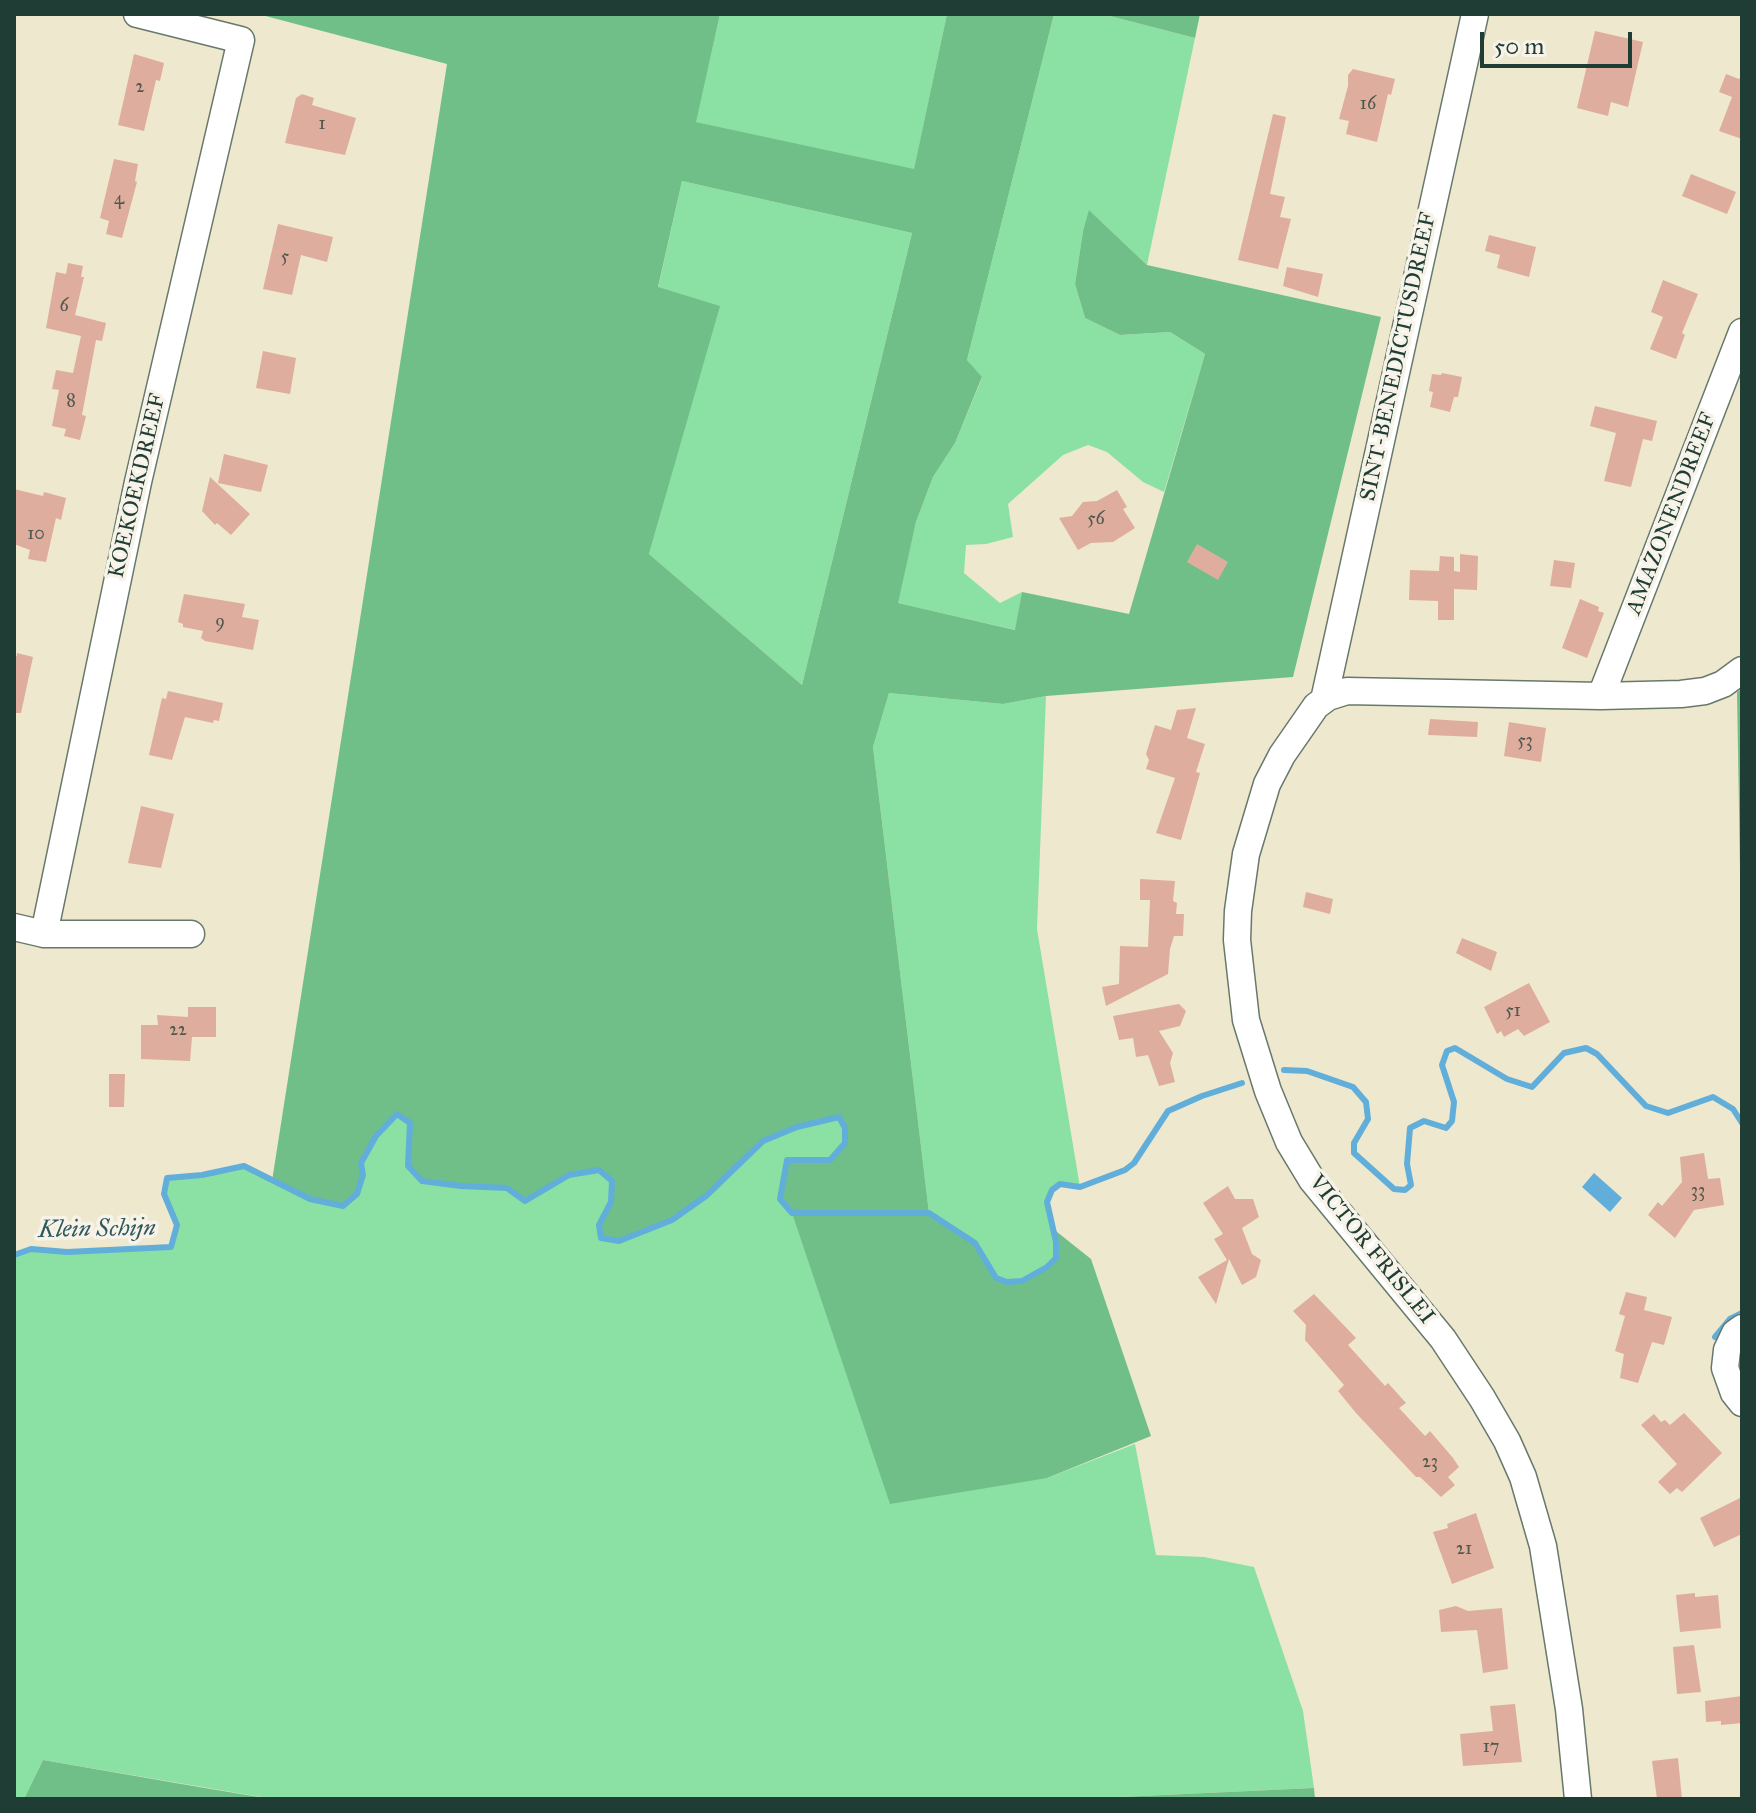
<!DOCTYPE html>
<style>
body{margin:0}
#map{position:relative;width:1756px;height:1813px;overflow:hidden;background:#eee8ce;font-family:"IM FELL Great Primer",serif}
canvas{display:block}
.frame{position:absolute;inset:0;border:16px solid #1f3d34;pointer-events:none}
.scale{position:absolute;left:1480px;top:32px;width:152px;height:36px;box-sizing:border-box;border:4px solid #1f3d34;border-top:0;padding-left:10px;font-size:24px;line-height:28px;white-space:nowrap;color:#1f3d34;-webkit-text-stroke:6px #f7f3e8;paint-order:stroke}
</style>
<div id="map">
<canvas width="1756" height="1813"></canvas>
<div class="frame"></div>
<div class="scale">50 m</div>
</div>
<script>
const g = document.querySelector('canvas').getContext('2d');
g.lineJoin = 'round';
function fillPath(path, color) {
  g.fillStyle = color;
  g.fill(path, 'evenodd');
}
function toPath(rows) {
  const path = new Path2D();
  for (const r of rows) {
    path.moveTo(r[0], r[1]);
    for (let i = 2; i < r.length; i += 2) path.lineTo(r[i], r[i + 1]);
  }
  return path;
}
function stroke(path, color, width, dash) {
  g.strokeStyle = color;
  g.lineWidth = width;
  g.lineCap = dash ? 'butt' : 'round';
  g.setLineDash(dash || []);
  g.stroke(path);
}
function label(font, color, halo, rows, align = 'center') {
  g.font = font + ' "IM FELL Great Primer",serif';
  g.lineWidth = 7;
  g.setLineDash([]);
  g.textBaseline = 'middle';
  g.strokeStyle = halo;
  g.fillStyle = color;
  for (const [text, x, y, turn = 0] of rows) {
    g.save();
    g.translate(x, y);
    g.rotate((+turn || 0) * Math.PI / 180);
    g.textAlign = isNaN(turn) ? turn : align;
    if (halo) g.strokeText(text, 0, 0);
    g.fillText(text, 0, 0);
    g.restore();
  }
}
const green = toPath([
 [720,14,947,14,914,170,695,122],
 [1054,14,1102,14,1195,38,1147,265,1090,211,1083,231,1075,284,1085,318,1120,335,1170,332,1205,354,1164,492,1143,482,1107,452,1088,445,1063,455,1008,504,1013,537,986,544,966,545,964,573,1000,603,1022,592,1016,630,897,603,916,522,933,477,955,443,982,378,967,360],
 [682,181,912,233,802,685,649,554,719,306,658,288],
 [889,693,1003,704,1046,696,1037,929,1080,1187,1061,1184,1052,1190,1047,1203,1056,1242,1056,1258,1047,1267,1022,1281,1007,1282,996,1278,986,1258,967,1237,929,1213,873,747],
 [397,1114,410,1123,410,1144,488,1186,545,1190,569,1175,599,1170,612,1181,611,1202,599,1225,619,1241,672,1220,706,1196,763,1141,797,1127,839,1117,845,1128,845,1143,830,1160,787,1160,780,1199,1047,1478,1135,1444,1156,1555,1204,1557,1254,1567,1303,1711,1314,1788,1077,1799,273,1799,43,1760,24,1799,14,1799,14,1255,31,1249,67,1252,171,1247,177,1225,164,1194,167,1178,202,1175,244,1166,310,1199,363,1175,361,1163,376,1136]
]);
const forest = toPath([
 [258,14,720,14,696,122,914,169,947,14,1054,14,967,360,982,377,955,443,933,477,916,522,898,603,1015,630,1022,592,1129,614,1205,354,1170,332,1120,335,1085,318,1075,284,1083,231,1089,210,1147,265,1381,317,1293,677,1046,696,1003,704,889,693,873,747,929,1213,975,1243,996,1278,1007,1282,1022,1281,1047,1267,1056,1258,1056,1242,1052,1228,1091,1259,1151,1436,1047,1478,890,1504,792,1213,780,1199,787,1160,830,1160,845,1143,845,1128,839,1117,797,1127,763,1141,706,1196,672,1220,619,1241,601,1238,599,1225,611,1202,612,1181,599,1170,569,1175,525,1201,507,1188,461,1186,422,1181,408,1166,410,1123,397,1114,376,1136,361,1163,363,1175,357,1194,343,1206,310,1199,272,1181,447,64],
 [682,181,912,233,802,685,649,554,720,306,658,287],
 [1102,14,1200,14,1195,38],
 [1742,689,1742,987,1737,692],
 [43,1760,199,1787,271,1799,24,1799],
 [1314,1788,1315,1799,1077,1799]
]);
const water = toPath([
 [1594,1173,1622,1198,1610,1212,1582,1187]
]);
const stream = toPath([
 [1284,1070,1307,1071,1353,1087,1366,1102,1368,1119,1354,1143,1354,1153,1394,1189,1405,1190,1411,1185,1407,1164,1410,1128,1424,1121,1446,1128,1452,1121,1454,1102,1442,1065,1447,1051,1455,1048,1507,1079,1532,1087,1564,1053,1586,1048,1597,1054,1646,1106,1668,1113,1713,1097,1733,1109,1742,1123],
 [14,1255,31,1249,67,1252,171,1247,177,1225,164,1194,167,1178,202,1175,244,1166,310,1199,343,1206,357,1194,363,1175,361,1163,376,1136,397,1114,410,1123,408,1166,422,1181,461,1186,507,1188,525,1201,569,1175,599,1170,612,1181,611,1202,599,1225,601,1238,619,1241,672,1220,706,1196,763,1141,797,1127,839,1117,845,1128,845,1143,830,1160,787,1160,780,1199,792,1213,929,1213,975,1243,996,1278,1007,1282,1022,1281,1047,1267,1056,1258,1056,1242,1047,1202,1052,1190,1060,1184,1080,1187,1125,1170,1134,1163,1168,1111,1202,1096,1242,1083],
 [1715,1337,1730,1319,1742,1313]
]);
const building = toPath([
 [1595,31,1643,42,1628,107,1611,102,1608,116,1577,108],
 [134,54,164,63,160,81,156,80,144,131,118,125],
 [1353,69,1395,79,1391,95,1388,94,1377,142,1346,134,1349,121,1339,119,1348,86,1348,75],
 [1726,74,1739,79,1742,75,1742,139,1719,131,1732,97,1719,92],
 [302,94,314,98,312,105,356,118,345,155,285,143,296,98],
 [1273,114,1286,117,1270,194,1285,197,1280,217,1291,219,1278,269,1238,260],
 [114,159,138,164,135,181,137,182,122,238,106,234,109,221,100,218],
 [1691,174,1736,192,1727,214,1682,196],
 [278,224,333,237,327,262,301,255,292,295,263,289],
 [1489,235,1536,247,1529,277,1497,268,1500,255,1485,251],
 [68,263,83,266,81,277,84,277,75,315,106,323,102,341,96,340,82,415,86,416,80,440,64,436,66,429,52,426,59,390,52,389,56,370,73,373,81,336,46,328,56,272,66,274],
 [1287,267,1323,274,1318,297,1283,286],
 [1663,280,1698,294,1682,333,1685,335,1676,359,1650,349,1663,317,1651,312],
 [263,351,296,358,290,394,256,388],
 [1442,373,1462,377,1458,397,1454,397,1450,412,1430,407,1433,392,1429,391,1432,374,1441,375],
 [1595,406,1657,421,1652,441,1643,439,1631,487,1604,481,1616,433,1590,426],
 [224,454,268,465,261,492,218,483],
 [210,477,250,514,231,535,217,523,215,525,202,511],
 [14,489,43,496,44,492,66,498,61,520,56,518,46,562,28,559,30,550,14,544],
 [1117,490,1127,507,1123,509,1135,528,1113,542,1091,543,1078,550,1059,518,1072,516,1083,502,1097,501],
 [1197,544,1228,562,1218,580,1187,562],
 [1460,554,1478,556,1477,590,1454,589,1454,620,1438,620,1438,601,1409,600,1410,570,1439,571,1440,556,1454,557,1454,571,1460,572],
 [1554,560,1575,563,1571,588,1550,586],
 [184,594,245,604,242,617,259,620,253,650,205,641,201,638,203,631,183,627,183,624,178,622],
 [1580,599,1599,607,1598,611,1604,613,1587,658,1562,648],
 [17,653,33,657,21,713,14,713,14,655,17,656],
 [168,691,223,703,219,721,214,720,213,723,185,717,172,760,149,755,162,698,166,699],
 [1196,708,1187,738,1205,744,1196,772,1200,773,1181,840,1156,833,1175,778,1146,769,1149,760,1146,754,1155,725,1171,730,1177,710],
 [1430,719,1478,722,1477,737,1428,735],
 [1509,722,1546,728,1541,762,1504,756],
 [141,806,174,814,161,868,128,863],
 [1140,879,1175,881,1173,901,1177,903,1176,914,1184,914,1183,936,1174,936,1170,949,1168,974,1106,1006,1102,987,1119,984,1120,946,1148,947,1150,900,1140,900],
 [1306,892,1333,899,1330,914,1303,907],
 [1462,938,1497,952,1491,971,1456,953],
 [1529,983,1550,1022,1524,1036,1518,1029,1504,1037,1501,1031,1497,1034,1484,1007],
 [1179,1004,1186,1011,1180,1026,1159,1031,1173,1053,1170,1063,1175,1082,1159,1086,1148,1055,1136,1057,1133,1038,1119,1040,1113,1016],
 [188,1007,216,1007,216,1037,192,1037,190,1061,141,1059,141,1025,158,1025,157,1015,188,1017],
 [109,1074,125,1074,124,1107,109,1107],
 [1704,1153,1708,1179,1720,1178,1724,1205,1694,1210,1675,1238,1648,1215,1658,1202,1662,1206,1682,1182,1680,1157],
 [1228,1186,1235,1199,1253,1199,1259,1217,1242,1228,1252,1254,1261,1260,1256,1277,1242,1285,1229,1259,1216,1304,1198,1277,1227,1260,1214,1239,1223,1234,1203,1203],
 [1626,1292,1647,1297,1644,1310,1672,1317,1664,1345,1652,1342,1638,1383,1620,1378,1624,1354,1615,1351,1625,1316,1619,1314],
 [1314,1294,1356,1338,1348,1345,1385,1386,1388,1383,1406,1403,1399,1408,1425,1436,1430,1431,1453,1458,1459,1467,1448,1477,1455,1485,1441,1497,1420,1477,1416,1477,1356,1413,1338,1391,1344,1385,1305,1340,1306,1325,1293,1311],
 [1684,1413,1722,1453,1682,1492,1677,1488,1670,1494,1658,1482,1677,1464,1641,1425,1654,1414,1661,1422,1665,1420,1670,1425],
 [1742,1497,1742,1534,1714,1547,1700,1518],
 [1476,1513,1494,1568,1452,1584,1433,1532,1448,1528,1447,1524],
 [1695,1593,1695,1597,1718,1595,1721,1628,1680,1632,1676,1595],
 [1456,1606,1468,1611,1502,1608,1508,1669,1483,1673,1477,1630,1441,1632,1439,1610],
 [1694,1645,1701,1692,1677,1694,1673,1647],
 [1742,1696,1742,1723,1721,1725,1721,1721,1706,1722,1705,1701],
 [1515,1704,1522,1762,1463,1766,1460,1734,1493,1731,1490,1706],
 [1678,1758,1682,1799,1657,1799,1652,1761]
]);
const minor = toPath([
 [1601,696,1742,332],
 [1324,700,1475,14],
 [14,927,44,934,191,934],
 [44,934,138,482,241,40,137,14],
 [1742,1328,1735,1333,1727,1350,1725,1368,1734,1393,1742,1403],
 [1578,1799,1569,1709,1543,1546,1523,1477,1507,1441,1482,1398,1443,1339,1312,1180,1289,1142,1268,1091,1246,1020,1237,940,1238,911,1246,854,1267,784,1282,755,1316,706,1328,697,1347,691,1601,696,1681,694,1705,691,1723,684,1742,670]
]);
const numberNames = [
 ["2",140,88],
 ["16",1368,105],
 ["1",322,125],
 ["4",119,200],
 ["5",285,258],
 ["6",64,307],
 ["8",71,402],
 ["56",1096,520],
 ["10",36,535],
 ["9",220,623],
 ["53",1525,742],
 ["51",1513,1012],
 ["22",178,1031],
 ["33",1698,1192],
 ["23",1430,1463],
 ["21",1464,1550],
 ["17",1491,1748]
];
const streetNames = [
 ["SINT-BENEDICTUSDREEF",1399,357,-78],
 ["KOEKOEKDREEF",138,486,-77],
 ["AMAZONENDREEF",1672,514,-69],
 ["VICTOR FRISLEI",1371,1250,51]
];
const waterNames = [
 ["Klein Schijn",97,1230,-1]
];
fillPath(green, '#8be1a3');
fillPath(forest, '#70bf89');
fillPath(water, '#61aeda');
stroke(stream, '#61aeda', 6);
fillPath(building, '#dfad9d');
stroke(minor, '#67796a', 29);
stroke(minor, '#fff', 26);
label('18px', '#4f594e', null, numberNames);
label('22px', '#1f3d34', '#f7f3e8', streetNames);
label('italic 24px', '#30595e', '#f7f3e8', waterNames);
</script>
